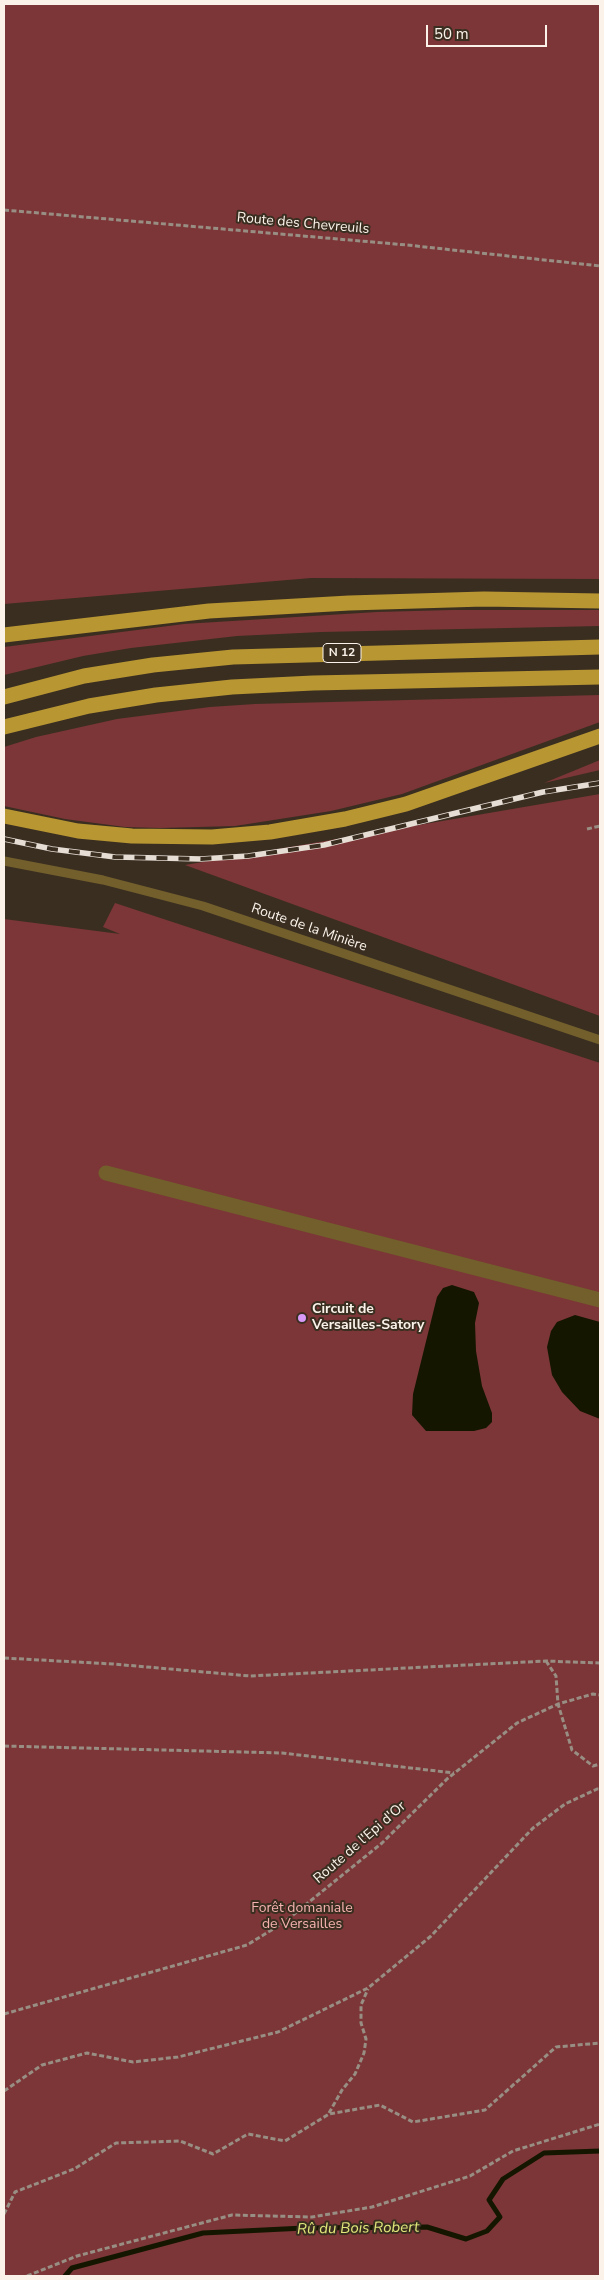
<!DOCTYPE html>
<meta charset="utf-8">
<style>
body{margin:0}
#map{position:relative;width:604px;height:2280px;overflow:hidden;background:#3a2e21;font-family:"Nunito Sans",sans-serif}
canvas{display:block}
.frame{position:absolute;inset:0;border:5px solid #fbf3ea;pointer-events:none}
.scale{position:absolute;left:426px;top:25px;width:121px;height:22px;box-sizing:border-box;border:2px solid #fbf3ea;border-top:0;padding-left:6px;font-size:15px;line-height:18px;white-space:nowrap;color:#fbf3ea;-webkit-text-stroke:4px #3a2e21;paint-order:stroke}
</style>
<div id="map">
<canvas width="604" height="2280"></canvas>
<div class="frame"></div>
<div class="scale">50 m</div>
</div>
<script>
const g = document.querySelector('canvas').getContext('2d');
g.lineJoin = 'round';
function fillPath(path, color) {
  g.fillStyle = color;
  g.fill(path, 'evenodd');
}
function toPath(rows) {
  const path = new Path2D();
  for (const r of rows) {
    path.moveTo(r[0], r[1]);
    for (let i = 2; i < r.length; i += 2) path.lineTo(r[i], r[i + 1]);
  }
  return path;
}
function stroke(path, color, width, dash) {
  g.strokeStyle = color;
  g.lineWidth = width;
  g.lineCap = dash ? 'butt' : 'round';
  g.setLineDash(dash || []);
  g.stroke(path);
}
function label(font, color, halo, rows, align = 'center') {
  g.font = font + ' "Nunito Sans",sans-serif';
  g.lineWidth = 4;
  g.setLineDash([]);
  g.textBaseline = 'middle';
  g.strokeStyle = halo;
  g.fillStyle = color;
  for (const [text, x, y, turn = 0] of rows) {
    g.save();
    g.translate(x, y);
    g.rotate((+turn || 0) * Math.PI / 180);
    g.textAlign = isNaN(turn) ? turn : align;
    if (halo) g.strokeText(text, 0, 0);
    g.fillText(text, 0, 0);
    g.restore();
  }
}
const green = toPath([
 [4,4,600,4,600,579,311,578,4,604],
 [452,610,600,610,600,626,321,632,237,636,131,648,83,656,4,675,4,647,184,624,377,612],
 [600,695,600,722,402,794,331,811,235,826,160,828,125,827,65,819,4,806,4,747,36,737,117,719,210,707,255,704],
 [600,760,600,770,544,783],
 [600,794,600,1016,185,865],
 [115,903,600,1063,600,2276,4,2276,4,919,120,934,103,927]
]);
const water = toPath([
 [452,1285,474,1292,479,1303,475,1323,476,1351,482,1386,492,1413,492,1422,486,1428,474,1431,426,1431,412,1415,413,1394,437,1297,443,1288],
 [575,1315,600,1322,600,1419,580,1411,562,1392,552,1375,547,1347,551,1331,557,1322]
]);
const stream = toPath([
 [65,2276,72,2268,203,2233,304,2228,427,2227,466,2239,487,2231,500,2217,489,2200,503,2179,544,2153,600,2151]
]);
const path = toPath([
 [4,210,407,245,600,266],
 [587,829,600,826],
 [4,1658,113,1664,250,1676,546,1661,600,1663],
 [546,1661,556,1676,558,1704,572,1750,593,1766,600,1764],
 [4,1746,282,1753,454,1773],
 [4,2014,247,1945,283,1923,382,1843,447,1779,517,1723,558,1704,593,1694,600,1695],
 [4,2091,42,2065,87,2053,133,2062,178,2057,278,2032,368,1988,431,1936,533,1828,565,1804,597,1789,600,1789],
 [329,2113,342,2090,355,2074,364,2053,366,2039,361,2023,361,2005,368,1989],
 [4,2214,15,2192,74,2169,116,2143,180,2141,213,2154,248,2134,285,2141,329,2114,380,2105,413,2122,485,2110,556,2047,600,2043],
 [27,2276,77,2256,232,2215,312,2217,372,2207,470,2176,513,2151,600,2124]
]);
const service = toPath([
 [4,861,103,880,203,906,600,1040]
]);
const minor = toPath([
 [106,1173,600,1300]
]);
const trunk = toPath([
 [4,635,209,611,349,603,484,599,600,601],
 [4,697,84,676,153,665,233,657,600,647],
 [4,727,89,706,156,695,232,687,313,683,600,677],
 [4,816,78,831,132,836,212,837,270,832,345,819,406,804,600,736]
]);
const rail = toPath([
 [4,839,52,849,115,857,201,859,248,856,324,845,543,792,600,783]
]);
const markers = [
 [302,1318,5,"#d99af7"]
];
const shields = [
 [342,653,38]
];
const shieldNames = [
 ["N 12",342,653]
];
const streetNames = [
 ["Route des Chevreuils",303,224,5],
 ["Route de la Minière",309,928,19],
 ["Route de l'Epi d'Or",360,1843,-41]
];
const poiNames = [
 ["Circuit de",312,1310],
 ["Versailles-Satory",312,1326]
];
const parkNames = [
 ["Forêt domaniale",302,1909],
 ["de Versailles",302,1925]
];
const waterNames = [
 ["Rû du Bois Robert",358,2229,-1]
];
fillPath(green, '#7c3637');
fillPath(water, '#151600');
stroke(stream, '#151600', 5);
stroke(path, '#988e83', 3, [5, 2.5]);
stroke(service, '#725f2c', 9);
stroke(minor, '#725f2c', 15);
stroke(trunk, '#b89632', 15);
stroke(rail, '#e6ddd4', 5.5);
stroke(rail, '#3a2e21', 4, [11]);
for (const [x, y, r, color] of markers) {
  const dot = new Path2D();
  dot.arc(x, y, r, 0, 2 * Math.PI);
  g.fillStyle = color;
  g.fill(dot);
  stroke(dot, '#3a2e21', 2);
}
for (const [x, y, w] of shields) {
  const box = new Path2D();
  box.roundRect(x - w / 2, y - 9.5, w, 19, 4);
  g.fillStyle = '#3a2e21';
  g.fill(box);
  stroke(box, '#fbf3ea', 1);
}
label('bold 12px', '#fbf3ea', null, shieldNames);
label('14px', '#fbf3ea', '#3a2e21', streetNames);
label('bold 14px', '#fbf3ea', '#3a2e21', poiNames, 'left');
label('14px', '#f5b1ae', '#3a2e21', parkNames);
label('italic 15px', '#e1e87a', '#3a2e21', waterNames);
</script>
